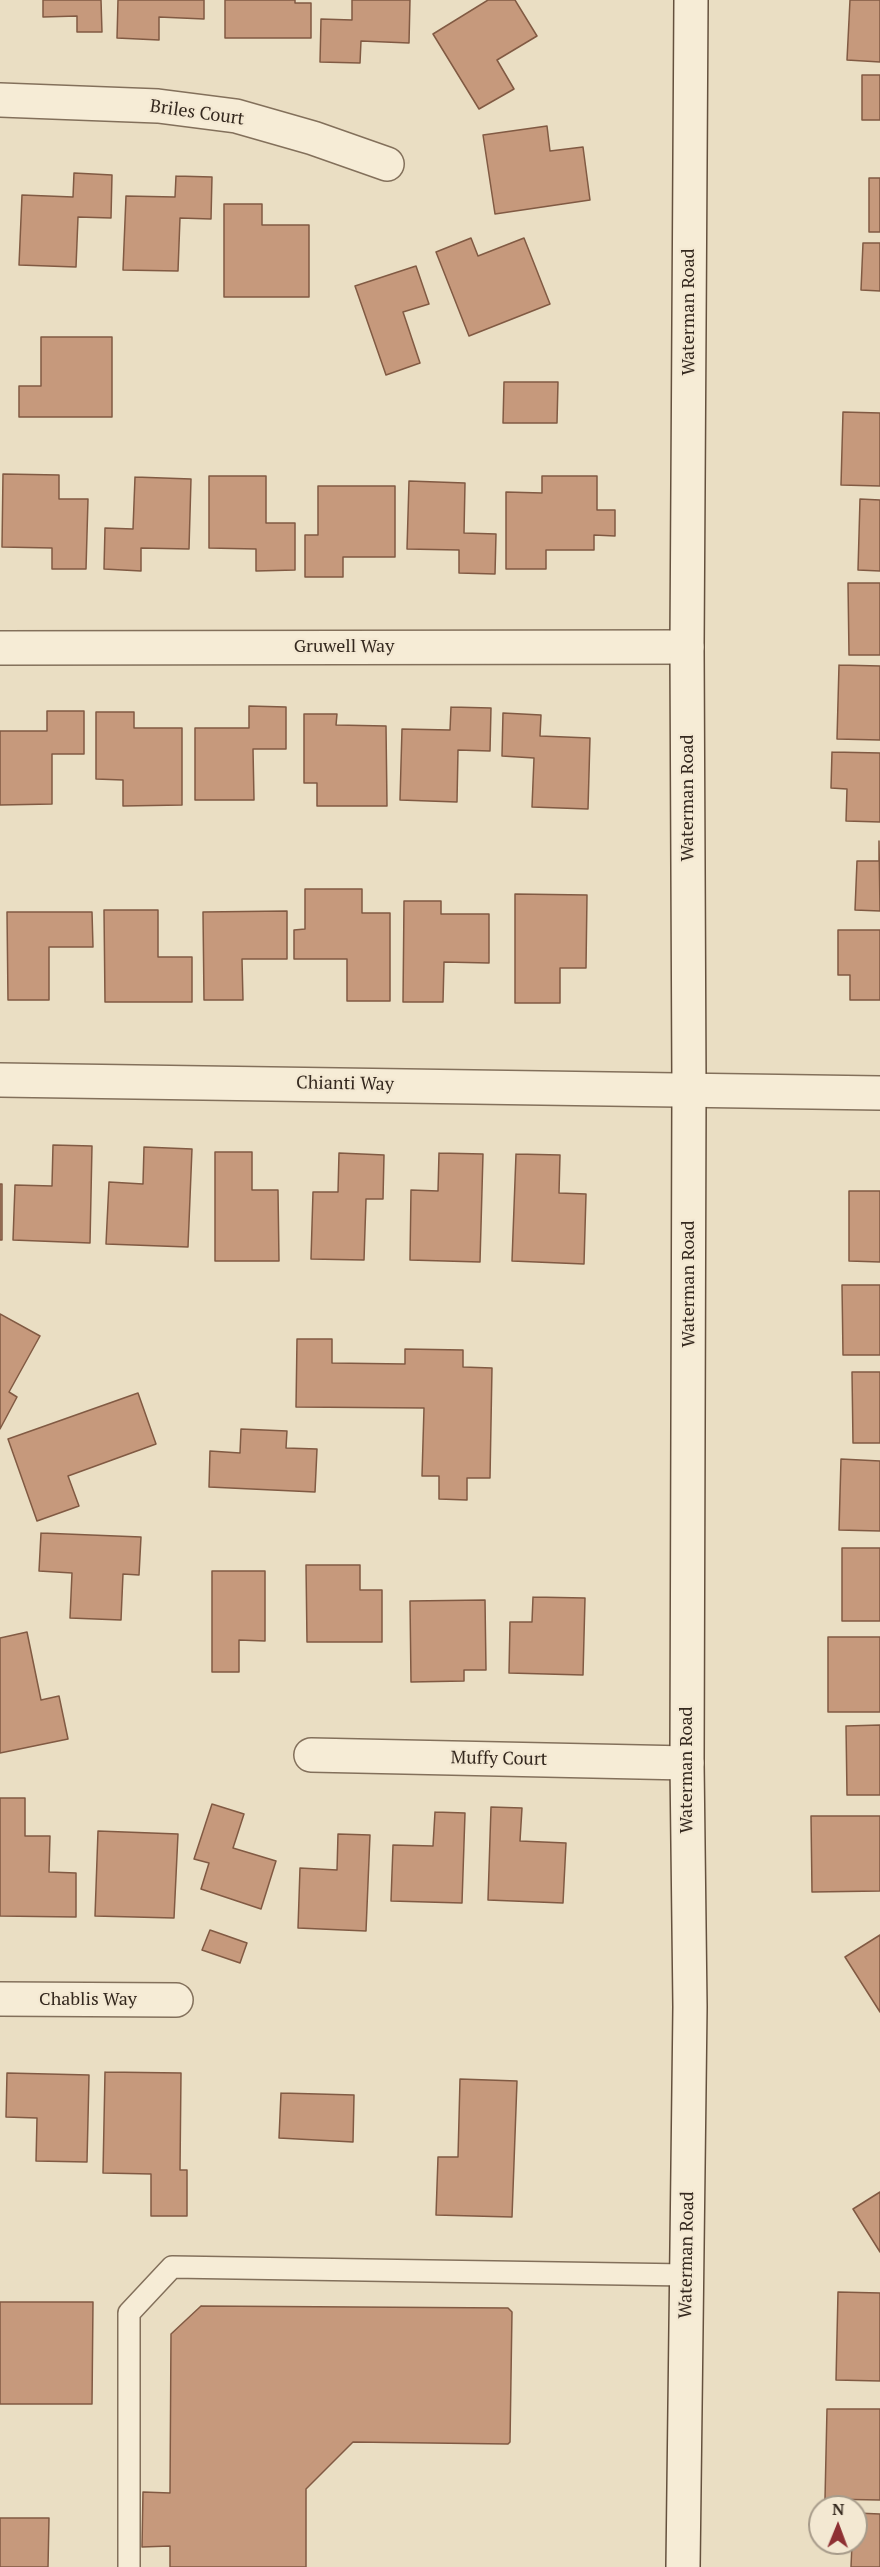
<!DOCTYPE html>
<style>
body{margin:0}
#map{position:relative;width:880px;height:2567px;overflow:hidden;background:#eadec3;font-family:"PT Serif",serif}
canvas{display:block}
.north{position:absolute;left:808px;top:2495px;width:60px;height:60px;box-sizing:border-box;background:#f3e8d2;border:2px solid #a79b8a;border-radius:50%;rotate:1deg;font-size:16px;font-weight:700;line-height:24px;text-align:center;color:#34281e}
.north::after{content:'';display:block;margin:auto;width:21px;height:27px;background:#8e3033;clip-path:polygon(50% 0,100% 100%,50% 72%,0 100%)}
</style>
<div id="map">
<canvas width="880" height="2567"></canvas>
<div class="north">N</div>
</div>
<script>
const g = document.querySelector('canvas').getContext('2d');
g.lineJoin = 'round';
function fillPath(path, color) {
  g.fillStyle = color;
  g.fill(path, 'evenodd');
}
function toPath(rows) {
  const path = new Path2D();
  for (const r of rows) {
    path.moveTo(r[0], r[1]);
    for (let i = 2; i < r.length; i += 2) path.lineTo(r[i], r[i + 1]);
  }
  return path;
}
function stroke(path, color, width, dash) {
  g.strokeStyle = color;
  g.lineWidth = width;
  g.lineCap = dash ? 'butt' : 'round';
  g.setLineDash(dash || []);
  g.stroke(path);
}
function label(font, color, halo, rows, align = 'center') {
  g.font = font + ' "PT Serif",serif';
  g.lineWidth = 4.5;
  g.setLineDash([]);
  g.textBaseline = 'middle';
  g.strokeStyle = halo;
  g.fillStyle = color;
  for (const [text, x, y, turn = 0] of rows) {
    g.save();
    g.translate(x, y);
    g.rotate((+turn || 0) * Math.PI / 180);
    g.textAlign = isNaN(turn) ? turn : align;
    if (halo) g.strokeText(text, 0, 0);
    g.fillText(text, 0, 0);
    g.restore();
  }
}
const building = toPath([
 [43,0,101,0,102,32,77,32,77,16,43,17,43,0],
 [118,0,204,0,204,19,159,17,159,40,117,38,118,0],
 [225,0,295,0,295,3,311,3,311,38,225,38,225,0],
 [352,0,410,0,409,43,361,41,360,63,320,62,321,19,352,20,352,0],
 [488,0,515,0,537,36,497,60,514,89,479,109,433,34,488,0],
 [850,0,880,0,880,62,847,60,850,0],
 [862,75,880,75,880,120,862,120,862,75],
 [547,126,550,151,583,147,590,200,495,214,483,135,547,126],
 [74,173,112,175,111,218,78,217,76,267,19,265,22,195,73,197,74,173],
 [176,176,212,177,211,219,180,218,178,271,123,270,126,196,175,197,176,176],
 [869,178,880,178,880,232,869,232,869,178],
 [224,204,262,204,262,225,309,225,309,297,224,297,224,204],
 [471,238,478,256,524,238,550,304,469,336,436,252,471,238],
 [863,243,880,243,880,291,861,290,863,243],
 [416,266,429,304,403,312,420,363,386,375,355,286,416,266],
 [41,337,112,337,112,417,19,417,19,386,41,386,41,337],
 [504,382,558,382,557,423,503,423,504,382],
 [843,412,880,413,880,486,841,485,843,412],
 [3,474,59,475,59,499,88,499,86,569,52,569,52,548,2,547,3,474],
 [209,476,266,476,266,523,295,523,295,570,256,571,256,549,209,548,209,476],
 [542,476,597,476,597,510,615,510,615,536,594,535,594,550,546,550,546,569,506,569,506,492,542,493,542,476],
 [135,477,191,479,189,549,141,548,141,571,104,569,105,528,133,529,135,477],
 [409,481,465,483,464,533,496,534,495,574,459,573,459,550,407,549,409,481],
 [318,486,395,486,395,557,343,557,343,577,305,577,305,535,318,535,318,486],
 [860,499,880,500,880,571,858,570,860,499],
 [848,583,880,583,880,655,849,655,848,583],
 [839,665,880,666,880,740,837,739,839,665],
 [249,706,286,707,286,749,253,749,254,800,195,800,195,728,249,728,249,706],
 [451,707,491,708,490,751,458,750,457,802,400,800,402,729,450,730,451,707],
 [47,711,84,711,84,754,52,754,52,804,0,805,0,731,47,731,47,711],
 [96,712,134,712,134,728,182,728,182,805,123,806,123,780,96,779,96,712],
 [503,713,541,715,540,736,590,738,588,809,532,807,534,758,502,756,503,713],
 [304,714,337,714,336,725,386,726,387,806,317,806,317,783,304,783,304,714],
 [832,752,880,753,880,822,846,821,847,789,831,788,832,752],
 [879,841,880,911,855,910,857,861,879,861,879,841],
 [305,889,362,889,362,913,390,913,390,1001,347,1001,347,959,294,959,294,930,305,929,305,889],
 [515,894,587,895,586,968,560,968,560,1003,515,1003,515,894],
 [404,901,441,901,441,914,489,914,489,963,444,962,443,1002,403,1002,404,901],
 [104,910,158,910,158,957,192,957,192,1002,105,1002,104,910],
 [287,911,287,959,242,959,243,1000,204,1000,203,912,287,911],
 [7,912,92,912,93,947,49,947,49,1000,8,1000,7,912],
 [838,930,880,930,880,1000,850,1000,850,975,838,975,838,930],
 [53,1145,92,1146,90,1243,13,1240,15,1185,52,1186,53,1145],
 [144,1147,192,1149,188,1247,106,1244,109,1182,143,1184,144,1147],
 [215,1152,252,1152,252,1190,278,1190,279,1261,215,1261,215,1152],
 [339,1153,384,1155,383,1199,366,1199,364,1260,311,1259,313,1192,338,1192,339,1153],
 [439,1153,483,1154,480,1262,410,1260,411,1190,438,1191,439,1153],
 [516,1154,560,1155,559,1193,586,1194,584,1264,512,1261,516,1154],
 [0,1184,2,1184,2,1240,0,1240,0,1184],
 [849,1191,880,1191,880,1262,849,1261,849,1191],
 [842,1285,880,1285,880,1355,843,1355,842,1285],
 [0,1314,40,1336,9,1392,17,1397,0,1429,0,1314],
 [297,1339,332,1339,332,1363,405,1364,405,1349,463,1350,463,1367,492,1368,490,1478,467,1478,467,1500,439,1499,439,1476,422,1476,424,1408,296,1407,297,1339],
 [852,1372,880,1372,880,1443,853,1443,852,1372],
 [138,1393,156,1444,68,1476,79,1506,37,1521,8,1439,138,1393],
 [241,1429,287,1431,286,1448,317,1449,315,1492,209,1487,210,1451,240,1453,241,1429],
 [841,1459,880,1461,880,1531,839,1530,841,1459],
 [41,1533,141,1537,139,1575,123,1574,121,1620,70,1618,72,1573,39,1571,41,1533],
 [842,1548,880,1548,880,1621,842,1621,842,1548],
 [306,1565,360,1565,360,1590,382,1590,382,1642,307,1642,306,1565],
 [212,1571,265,1571,265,1641,239,1640,239,1672,212,1672,212,1571],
 [533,1597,585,1598,583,1675,509,1673,510,1622,532,1622,533,1597],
 [485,1600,486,1670,464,1670,464,1681,411,1682,410,1601,485,1600],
 [27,1632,41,1700,59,1696,68,1739,0,1753,0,1638,27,1632],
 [828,1637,880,1637,880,1712,828,1712,828,1637],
 [880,1725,880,1795,847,1795,846,1726,880,1725],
 [0,1798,25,1798,25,1836,50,1836,49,1872,76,1873,76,1917,0,1916,0,1798],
 [212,1804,244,1814,233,1848,276,1861,261,1909,201,1889,209,1863,194,1859,212,1804],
 [491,1807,522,1808,520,1841,566,1843,563,1903,488,1900,491,1807],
 [435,1812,465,1813,462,1903,391,1901,393,1845,433,1846,435,1812],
 [811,1816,880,1816,880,1891,812,1892,811,1816],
 [98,1831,178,1834,174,1918,95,1916,98,1831],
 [338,1834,370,1835,366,1931,298,1928,300,1868,337,1870,338,1834],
 [210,1930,247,1943,240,1963,202,1950,210,1930],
 [880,1935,880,2012,845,1957,880,1935],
 [105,2072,181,2073,180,2170,187,2170,187,2216,151,2216,151,2174,103,2173,105,2072],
 [7,2073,89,2075,87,2162,36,2161,37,2118,6,2117,7,2073],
 [460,2079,517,2081,512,2217,436,2215,438,2157,458,2157,460,2079],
 [281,2093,354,2095,353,2142,279,2138,281,2093],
 [880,2192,880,2252,853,2209,880,2192],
 [838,2292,880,2293,880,2381,836,2380,838,2292],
 [0,2302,93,2302,92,2404,0,2404,0,2302],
 [201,2306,508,2308,512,2312,510,2442,508,2444,353,2442,306,2489,306,2567,170,2567,170,2546,142,2547,143,2492,170,2493,171,2334,201,2306],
 [827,2409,880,2409,880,2500,825,2499,827,2409],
 [856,2513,880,2514,880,2567,851,2567,852,2543,856,2543,856,2513],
 [0,2518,49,2518,48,2567,0,2567,0,2518]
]);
const service = toPath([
 [129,2567,129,2313,172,2267,687,2275]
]);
const minor = toPath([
 [0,100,158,106,236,116,313,138,387,164],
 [0,648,687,647],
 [0,1080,880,1093],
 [311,1755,687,1763],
 [0,1999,176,2000]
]);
const secondary = toPath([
 [683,2567,690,2007,687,1763,689,1088,687,647,691,0]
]);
const streetNames = [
 ["Briles Court",197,113,8],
 ["Waterman Road",689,312,-90],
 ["Gruwell Way",344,647],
 ["Waterman Road",688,798,-90],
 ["Chianti Way",345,1084,1],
 ["Waterman Road",689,1284,-90],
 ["Muffy Court",499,1759,1],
 ["Waterman Road",687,1770,-90],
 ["Chablis Way",88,2000],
 ["Waterman Road",687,2255,-89]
];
fillPath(building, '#c6997c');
stroke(building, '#815a43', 1.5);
stroke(service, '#83705b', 24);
stroke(minor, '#83705b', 36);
stroke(secondary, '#65513e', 36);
stroke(service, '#f6ecd6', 21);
stroke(minor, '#f6ecd6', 33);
stroke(secondary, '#f6ecd6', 33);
label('18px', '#34281e', '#f3e8d2', streetNames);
</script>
